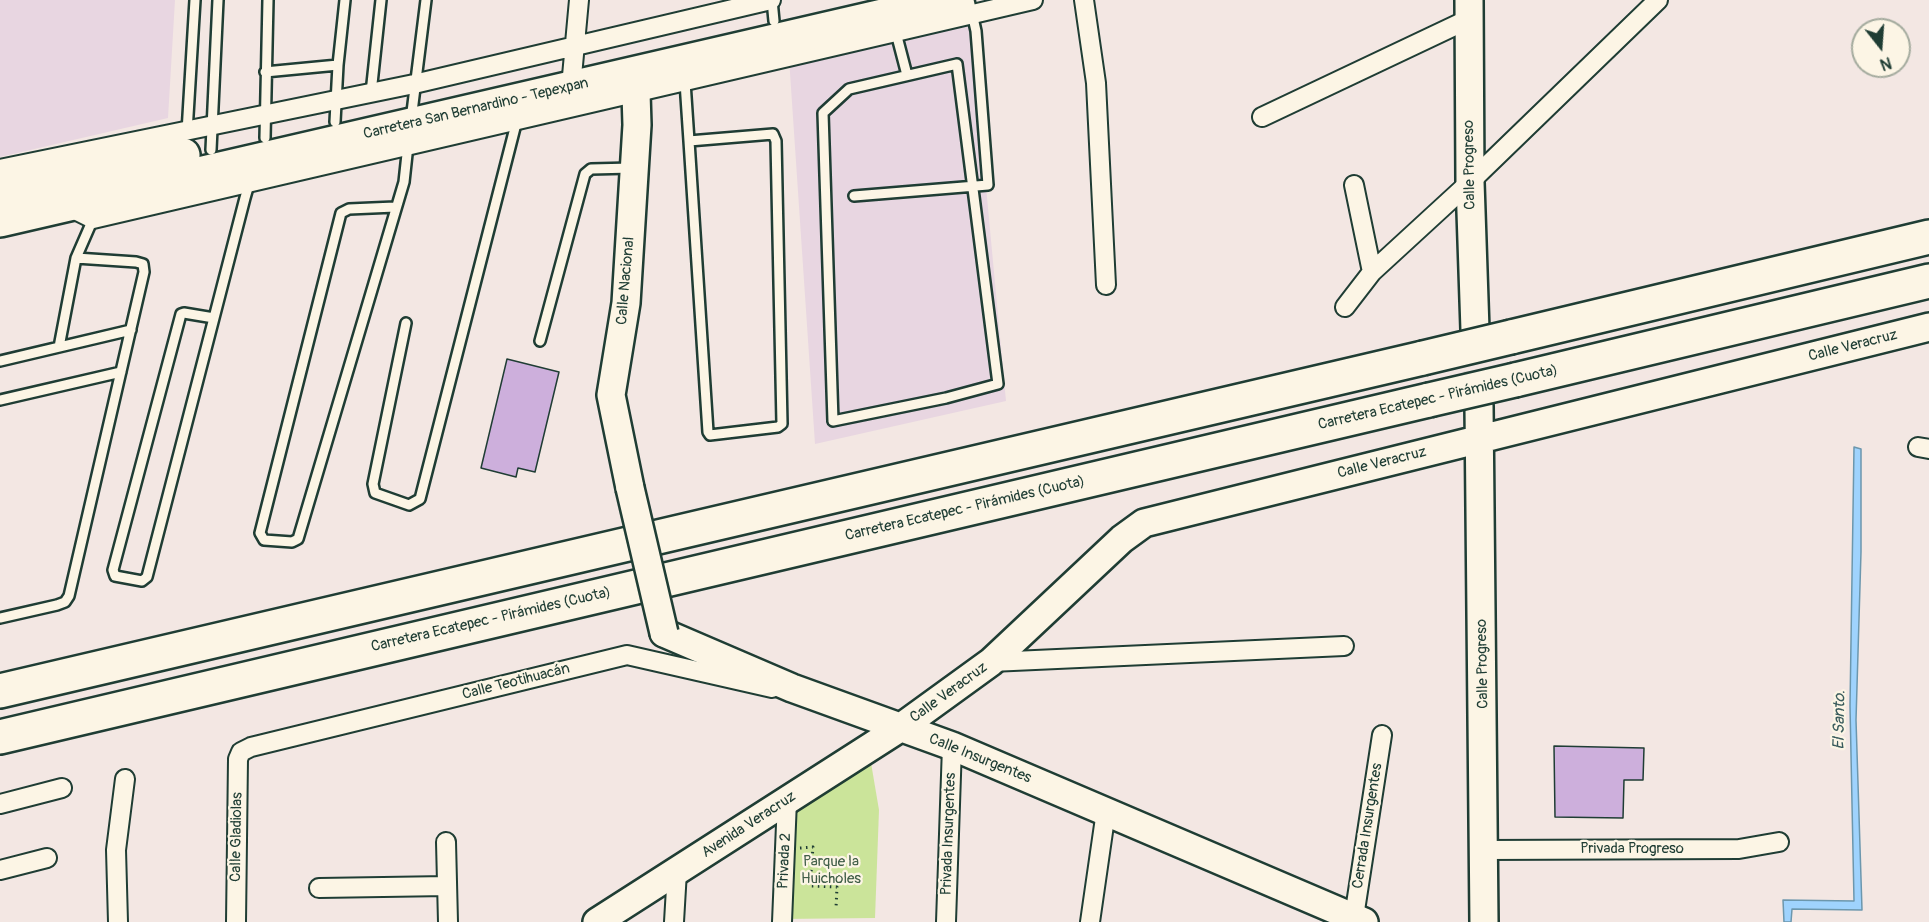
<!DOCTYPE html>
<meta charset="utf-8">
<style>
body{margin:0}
#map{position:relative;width:1929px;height:922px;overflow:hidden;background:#f3e7e3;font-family:Pangolin,sans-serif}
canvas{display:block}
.north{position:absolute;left:1851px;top:18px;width:60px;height:60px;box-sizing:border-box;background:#fcf5e5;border:2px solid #a4ab9e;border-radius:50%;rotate:163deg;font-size:16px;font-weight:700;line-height:24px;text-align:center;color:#1f3d34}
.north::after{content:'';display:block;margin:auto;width:21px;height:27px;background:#1f3d34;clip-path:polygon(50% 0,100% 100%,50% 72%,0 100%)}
</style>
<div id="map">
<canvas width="1929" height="922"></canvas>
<div class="north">N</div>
</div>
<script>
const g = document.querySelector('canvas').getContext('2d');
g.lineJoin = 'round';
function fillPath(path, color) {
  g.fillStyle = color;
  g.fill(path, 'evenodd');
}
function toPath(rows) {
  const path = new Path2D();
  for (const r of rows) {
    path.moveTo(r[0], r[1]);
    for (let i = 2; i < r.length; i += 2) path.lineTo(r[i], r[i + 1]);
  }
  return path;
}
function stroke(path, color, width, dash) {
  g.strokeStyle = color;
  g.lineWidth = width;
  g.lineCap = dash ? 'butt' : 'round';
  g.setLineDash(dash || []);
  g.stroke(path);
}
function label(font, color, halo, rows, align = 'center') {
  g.font = font + ' Pangolin,sans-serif';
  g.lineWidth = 4.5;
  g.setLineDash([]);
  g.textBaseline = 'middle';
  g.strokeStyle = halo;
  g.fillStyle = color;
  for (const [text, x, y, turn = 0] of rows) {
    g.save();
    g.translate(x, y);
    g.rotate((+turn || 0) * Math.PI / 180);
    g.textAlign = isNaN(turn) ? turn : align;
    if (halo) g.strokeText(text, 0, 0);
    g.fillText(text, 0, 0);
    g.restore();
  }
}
const built = toPath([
 [0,0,175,0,168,118,0,157],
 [970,15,1006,401,815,444,789,58]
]);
const green = toPath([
 [869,751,879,810,875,918,781,919,790,800]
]);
const water = toPath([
 [1854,447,1861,449,1861,552,1856,720,1862,910,1792,909,1791,922,1784,922,1783,900,1854,901,1850,706,1854,447]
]);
const building = toPath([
 [507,359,559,372,535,472,518,468,516,477,481,468,507,359],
 [1554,746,1644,748,1643,780,1624,780,1623,818,1555,817,1554,746]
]);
const secondaryTunnel = toPath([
 [1475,330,1479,406]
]);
const path = toPath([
 [800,848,813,847,810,886,837,887,836,908]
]);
const lane = toPath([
 [772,0,774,21],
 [895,29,907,75],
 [957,64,998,384,946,398,833,421,823,113,849,89,957,64],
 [265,72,338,65,345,0],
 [685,82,689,141,708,432,710,435,778,427,782,424,776,141,773,134,689,141],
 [371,93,381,0],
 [411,120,426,0],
 [335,122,338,65],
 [187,132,195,0],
 [265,138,268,0],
 [211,150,218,0],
 [854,196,988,185,976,31,969,0],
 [395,207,349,209,341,213,260,533,264,540,292,542,298,539,404,182,408,145],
 [214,318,184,313,181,314,113,570,115,576,142,581,147,577,214,318,245,198,249,184],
 [406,323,373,484,375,493,409,505,420,499,517,120],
 [540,341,585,174,591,169,632,168],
 [59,347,76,258,93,219],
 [0,361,131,330],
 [0,400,121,372],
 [0,618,57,605,65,602,69,596,144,272,143,264,136,262,76,258]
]);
const street = toPath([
 [1084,0,1096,83,1106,285],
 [571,87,579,0],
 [1262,117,1469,19],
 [0,169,414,84,771,0],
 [1354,185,1372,272],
 [67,206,93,219,1033,0],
 [1345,307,1372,272,1470,182,1658,0],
 [1918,447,1929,449],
 [991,662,1344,646],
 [0,804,62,788],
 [446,842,448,922],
 [1485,850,1739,849,1779,842],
 [0,870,47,858],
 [319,888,447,886],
 [1354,917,1382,735],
 [118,922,116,850,125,779],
 [236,922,238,759,241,752,251,747,627,655,772,688],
 [674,922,677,871],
 [782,922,787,800],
 [946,922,952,746],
 [1090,922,1106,811]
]);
const secondary = toPath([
 [1469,0,1470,182,1475,330],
 [1479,406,1484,922],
 [630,488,611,395,626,303,637,125,636,93,630,73],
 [664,633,792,688,952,746,1364,922],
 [597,922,900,728,991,662,1122,539,1144,523,1929,327]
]);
const highway = toPath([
 [0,187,183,155],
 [0,220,952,0],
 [1511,337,1929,237],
 [1515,380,1929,281],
 [0,691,1423,358],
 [0,737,1429,400]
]);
const secondaryBridge = toPath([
 [630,488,664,633]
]);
const highwayBridge = toPath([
 [1423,358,1511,337],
 [1429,400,1515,380]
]);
const streetNames = [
 ["Carretera San Bernardino - Tepexpan",476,109,-13],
 ["Calle Progreso",1470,165,-91],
 ["Calle Nacional",626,281,-85],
 ["Calle Veracruz",1853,346,-14],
 ["Carretera Ecatepec - Pirámides (Cuota)",1438,398,-13],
 ["Calle Veracruz",1382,463,-14],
 ["Carretera Ecatepec - Pirámides (Cuota)",965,509,-13],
 ["Carretera Ecatepec - Pirámides (Cuota)",491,620,-13],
 ["Calle Progreso",1483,664,-91],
 ["Calle Teotihuacán",516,682,-14],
 ["Calle Veracruz",949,693,-36],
 ["Calle Insurgentes",980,759,22],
 ["Avenida Veracruz",749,825,-33],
 ["Cerrada Insurgentes",1368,826,-81],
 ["Privada Insurgentes",949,834,-88],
 ["Calle Gladiolas",237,837,-89],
 ["Privada Progreso",1632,849],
 ["Privada 2",785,861,-87]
];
const parkNames = [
 ["Parque la",831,862],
 ["Huicholes",831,879]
];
const waterNames = [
 ["El Santo.",1840,720,-89]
];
fillPath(built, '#e8d6e1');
fillPath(green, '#cbe49a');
fillPath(water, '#9fd3fd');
stroke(water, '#6c97ad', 1.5);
fillPath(building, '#cdafdc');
stroke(building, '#1f3d34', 1.5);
stroke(secondaryTunnel, '#c9c5c0', 27, [27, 14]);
stroke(lane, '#1f3d34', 14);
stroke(street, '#1f3d34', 22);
stroke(secondary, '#1f3d34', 32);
stroke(highway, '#1f3d34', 38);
stroke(path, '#1f3d34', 3, [1.5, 4.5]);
stroke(lane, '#fcf5e5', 9);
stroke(street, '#fcf5e5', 18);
stroke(secondary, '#fcf5e5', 27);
stroke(highway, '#fcf5e5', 33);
stroke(secondaryBridge, '#1f3d34', 32, []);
stroke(highwayBridge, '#1f3d34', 38, []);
stroke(secondaryBridge, '#fcf5e5', 27);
stroke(highwayBridge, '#fcf5e5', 33);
label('15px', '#1f3d34', '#fcf5e5', streetNames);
label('15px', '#415e48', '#fcf5e5', parkNames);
label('italic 16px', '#395b5c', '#fcf5e5', waterNames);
</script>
